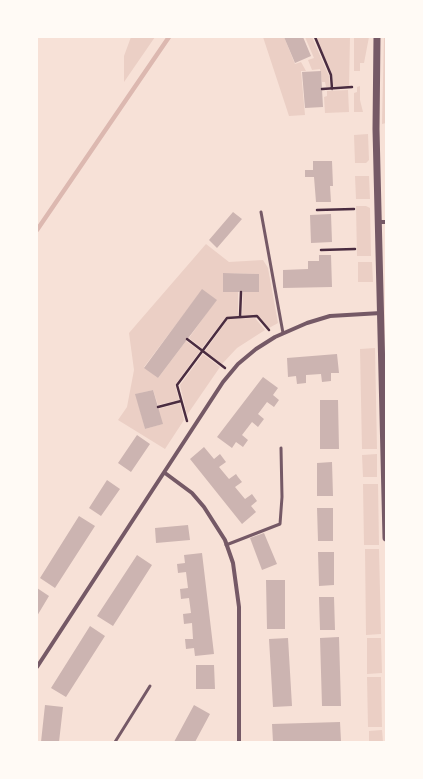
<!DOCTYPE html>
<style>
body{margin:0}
#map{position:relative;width:423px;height:779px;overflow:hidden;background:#f7e1d7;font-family:Karla,sans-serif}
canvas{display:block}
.frame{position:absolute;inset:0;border:38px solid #fffaf5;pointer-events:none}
</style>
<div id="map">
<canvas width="423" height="779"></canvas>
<div class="frame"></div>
</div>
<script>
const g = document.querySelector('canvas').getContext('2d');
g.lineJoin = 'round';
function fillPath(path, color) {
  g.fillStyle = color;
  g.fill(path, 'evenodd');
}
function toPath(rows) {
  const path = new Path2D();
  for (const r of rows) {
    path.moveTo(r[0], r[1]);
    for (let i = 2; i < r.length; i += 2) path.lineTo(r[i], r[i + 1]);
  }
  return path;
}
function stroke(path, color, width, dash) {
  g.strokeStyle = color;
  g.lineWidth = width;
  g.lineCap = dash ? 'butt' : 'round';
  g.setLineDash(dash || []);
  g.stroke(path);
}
const green = toPath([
 [131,37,155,37,124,82,124,56],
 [263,37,284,37,295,64,301,62,306,71,301,71,305,115,289,116],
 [305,37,312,37,329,76,330,87,326,87,325,82,322,82,320,69,312,70,308,60,314,58],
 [316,37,350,37,349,86,333,86,333,76],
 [354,37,369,37,364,63,360,63,360,71,354,71],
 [384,37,386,37,386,123,382,124],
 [360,86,360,100,363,112,354,112,354,93,357,92,357,87],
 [348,90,349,112,325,113,324,97,327,96,327,91],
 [368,134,369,160,366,163,355,163,354,135],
 [355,176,369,176,370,199,356,199],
 [356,206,366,206,370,208,371,256,357,256],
 [206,244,229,262,263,260,268,268,278,323,269,328,257,315,242,316,243,292,259,292,259,274,223,273,223,292,238,292,238,316,226,317,202,348,189,338,216,300,202,290,144,367,158,378,186,341,200,351,175,385,179,400,158,405,153,390,136,394,145,429,162,424,158,409,180,403,184,420,165,449,118,420,127,407,134,370,129,333],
 [358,262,372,262,373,282,358,282],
 [255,318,265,330,237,348,222,364,205,351,228,319],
 [375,348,377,449,362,449,360,349],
 [203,354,220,367,187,415,180,385],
 [377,454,377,477,363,477,362,455],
 [363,484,378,484,379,545,364,545],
 [365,549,379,549,381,634,366,635],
 [367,638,381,638,382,673,367,674],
 [367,677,381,677,382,727,368,727],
 [382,730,383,742,369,742,369,731]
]);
const stream = toPath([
 [37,230,169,37]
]);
const building = toPath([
 [284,37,303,37,311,56,295,63],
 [321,71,323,107,305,108,302,72],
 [313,161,332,161,333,186,330,186,331,202,316,202,314,177,305,177,305,170,313,170],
 [233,212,242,219,217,248,209,240],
 [331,214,332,242,311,243,310,215],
 [319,255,331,255,332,287,283,288,283,270,308,269,308,261,319,261],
 [223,273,259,274,259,292,223,292],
 [202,289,217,300,158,378,144,368],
 [337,354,339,373,331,373,331,381,322,382,321,374,306,375,306,383,297,384,296,376,288,377,287,358],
 [263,377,278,388,273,395,279,400,274,407,267,402,258,414,264,419,258,427,252,422,242,435,248,440,243,447,236,442,232,448,217,437],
 [153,390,163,424,145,429,135,394],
 [320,400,338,400,339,449,320,449],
 [137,435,150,444,131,472,118,463],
 [204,447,214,459,220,454,226,462,219,467,229,479,236,474,238,477,242,482,235,487,245,499,252,494,257,501,251,506,256,512,242,524,190,459],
 [332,462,333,496,317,496,317,463],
 [107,480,120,489,101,516,89,508],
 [317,508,333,508,333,541,318,541],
 [79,516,95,526,55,588,40,578],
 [188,525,190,540,156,543,155,528],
 [264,533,277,564,262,570,250,538],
 [318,552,334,552,334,585,319,586],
 [202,553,214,654,195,656,194,648,186,649,185,639,193,639,192,623,184,624,183,614,191,613,189,598,181,599,180,589,188,588,186,572,178,573,177,564,185,563,184,555],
 [137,555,152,565,113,626,97,616],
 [266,580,285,580,285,629,267,629],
 [37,588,49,596,37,616],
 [319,597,334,597,335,630,320,630],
 [90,626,105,636,66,697,51,688],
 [339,637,341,706,322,706,320,638],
 [288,638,292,706,273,707,269,639],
 [196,665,214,665,215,689,196,689],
 [45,705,63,707,59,742,41,742],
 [194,705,210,714,195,742,174,742],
 [340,722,341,741,273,742,272,724]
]);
const path = toPath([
 [315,37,331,75,332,89],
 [322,89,352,87],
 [317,210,354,209],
 [321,250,355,249],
 [240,317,241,292],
 [187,339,225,368],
 [158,407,181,401],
 [187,421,177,385,227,318,257,316,269,330]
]);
const service = toPath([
 [261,212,283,333],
 [226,545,280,524,282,497,281,448],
 [115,742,150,686]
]);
const minor = toPath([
 [378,222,386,222],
 [165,473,192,493,204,507,225,540,233,563,239,607,239,742],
 [37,667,223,382,238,364,256,349,275,337,307,323,330,316,381,313]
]);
const tertiary = toPath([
 [377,37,376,129,386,538]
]);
fillPath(green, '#ebcfc5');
stroke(stream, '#dcb8b0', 4.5);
fillPath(building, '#ccb4b1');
stroke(path, '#4a2c40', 2.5);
stroke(service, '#755966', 3);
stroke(minor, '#755966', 4);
stroke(tertiary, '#755966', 7);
</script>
